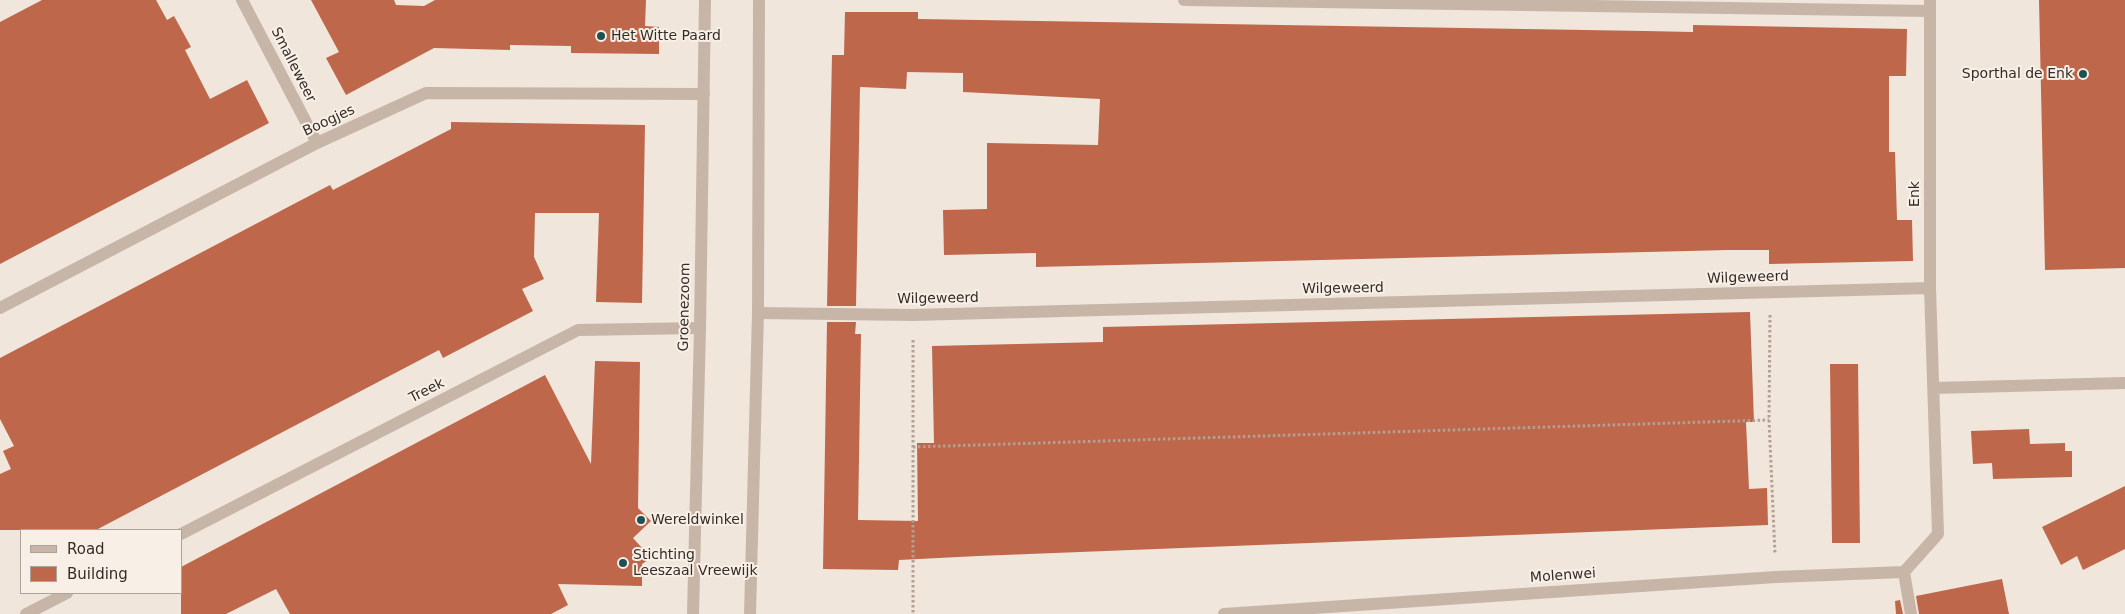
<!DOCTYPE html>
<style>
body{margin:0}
#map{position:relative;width:2125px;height:614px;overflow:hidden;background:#f0e6db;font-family:"DejaVu Sans",sans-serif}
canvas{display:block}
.legend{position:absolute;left:20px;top:529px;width:162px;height:65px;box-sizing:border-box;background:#f8f0e7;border:1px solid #aaa29b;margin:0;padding:6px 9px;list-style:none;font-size:15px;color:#352c28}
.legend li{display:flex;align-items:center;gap:10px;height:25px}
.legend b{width:25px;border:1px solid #aaa29b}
</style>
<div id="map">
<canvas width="2125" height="614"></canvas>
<ul class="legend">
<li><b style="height:6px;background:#c7b6a8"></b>Road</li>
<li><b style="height:14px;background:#be674b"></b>Building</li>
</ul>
</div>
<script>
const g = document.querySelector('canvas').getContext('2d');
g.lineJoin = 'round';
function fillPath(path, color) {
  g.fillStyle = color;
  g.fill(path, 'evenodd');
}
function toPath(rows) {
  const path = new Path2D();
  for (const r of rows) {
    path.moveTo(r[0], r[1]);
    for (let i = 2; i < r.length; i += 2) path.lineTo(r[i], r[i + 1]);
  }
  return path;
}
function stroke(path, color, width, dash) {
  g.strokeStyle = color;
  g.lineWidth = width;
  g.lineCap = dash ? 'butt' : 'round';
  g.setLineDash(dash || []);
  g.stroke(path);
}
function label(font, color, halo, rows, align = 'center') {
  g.font = font + ' "DejaVu Sans",sans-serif';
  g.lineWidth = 4;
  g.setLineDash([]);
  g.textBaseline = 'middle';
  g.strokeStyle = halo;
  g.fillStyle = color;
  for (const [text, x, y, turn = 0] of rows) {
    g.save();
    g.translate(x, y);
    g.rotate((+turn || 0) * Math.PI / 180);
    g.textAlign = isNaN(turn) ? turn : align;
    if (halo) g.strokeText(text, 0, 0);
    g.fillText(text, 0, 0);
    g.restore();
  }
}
const building = toPath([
 [42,0,156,0,167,20,174,16,191,47,185,50,210,99,247,80,269,123,0,264,0,22],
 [311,0,394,0,396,5,424,6,435,0,646,0,645,26,659,27,659,54,571,53,571,46,510,45,510,50,434,48,346,95,326,58,339,52],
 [2039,0,2125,0,2125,268,2045,270],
 [845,12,918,12,918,19,1645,31,1693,32,1693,25,1907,29,1906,76,1889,76,1889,152,1895,152,1897,220,1912,220,1913,261,1769,264,1769,250,1728,250,1036,267,1036,253,944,255,943,210,987,209,987,143,1098,145,1100,99,963,92,963,73,907,72,906,89,860,87,856,306,827,306,832,55,844,55],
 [451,122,645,125,642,303,596,302,599,213,535,213,534,257,544,279,522,289,533,311,443,358,439,350,96,530,0,530,0,474,11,469,3,451,14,446,0,419,0,358,330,185,333,190,397,157,451,129],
 [1750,312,1754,422,1746,422,1749,489,1767,488,1768,525,978,556,899,560,898,570,823,569,827,322,856,322,855,334,861,334,858,520,918,521,917,443,934,443,932,346,1103,342,1103,327],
 [595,361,640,362,638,508,651,521,633,538,651,558,642,564,642,586,558,584,568,605,551,614,290,614,276,589,226,614,181,614,181,567,545,375,591,464],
 [1830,364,1858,364,1860,543,1832,543],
 [2029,429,2030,444,2065,443,2065,451,2072,451,2072,477,1993,479,1992,463,1973,464,1971,431],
 [2125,486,2125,549,2083,570,2077,556,2061,565,2042,527],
 [2002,579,2009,614,1919,614,1916,596],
 [1900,600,1903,614,1896,614,1895,601]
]);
const path = toPath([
 [1770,315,1769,420,1775,554],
 [913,340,913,614],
 [913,447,1769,420]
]);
const minor = toPath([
 [242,0,317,143],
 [1184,0,1930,11],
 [0,308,317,143,426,93,704,94],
 [758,313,913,315,1930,288],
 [1934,388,2125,383],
 [181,534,578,330,700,328],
 [26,614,67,593],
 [1224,614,1776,577,1904,572],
 [1911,614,1904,572,1938,534,1930,288,1930,0]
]);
const tertiary = toPath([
 [693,614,700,328,705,0],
 [750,614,758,313,759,0]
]);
const markers = [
 [601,36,5,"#205053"],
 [2083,74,5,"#205053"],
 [641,520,5,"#205053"],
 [623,563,5,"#205053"]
];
const poiNames = [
 ["Het Witte Paard",611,36],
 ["Sporthal de Enk",2073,74,"right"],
 ["Wereldwinkel",651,520],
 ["Stichting",633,555],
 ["Leeszaal Vreewijk",633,571]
];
const streetNames = [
 ["Smalleweer",293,65,63],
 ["Boogjes",329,121,-25],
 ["Enk",1915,194,-90],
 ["Wilgeweerd",1748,278,-2],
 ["Wilgeweerd",1343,289,-1],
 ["Wilgeweerd",938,299,-1],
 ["Groenezoom",685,307,-89],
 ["Treek",427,391,-27],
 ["Molenwei",1563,576,-4]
];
fillPath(building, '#be674b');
stroke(path, '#b3a092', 3, [2.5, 2.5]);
stroke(minor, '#c7b6a8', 12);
stroke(tertiary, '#c7b6a8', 12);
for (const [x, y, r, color] of markers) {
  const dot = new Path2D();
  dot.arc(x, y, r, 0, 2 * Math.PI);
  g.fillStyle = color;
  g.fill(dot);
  stroke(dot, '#f8f0e7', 2);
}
label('14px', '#352c28', '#f8f0e7', poiNames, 'left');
label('14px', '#352c28', '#f8f0e7', streetNames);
</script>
